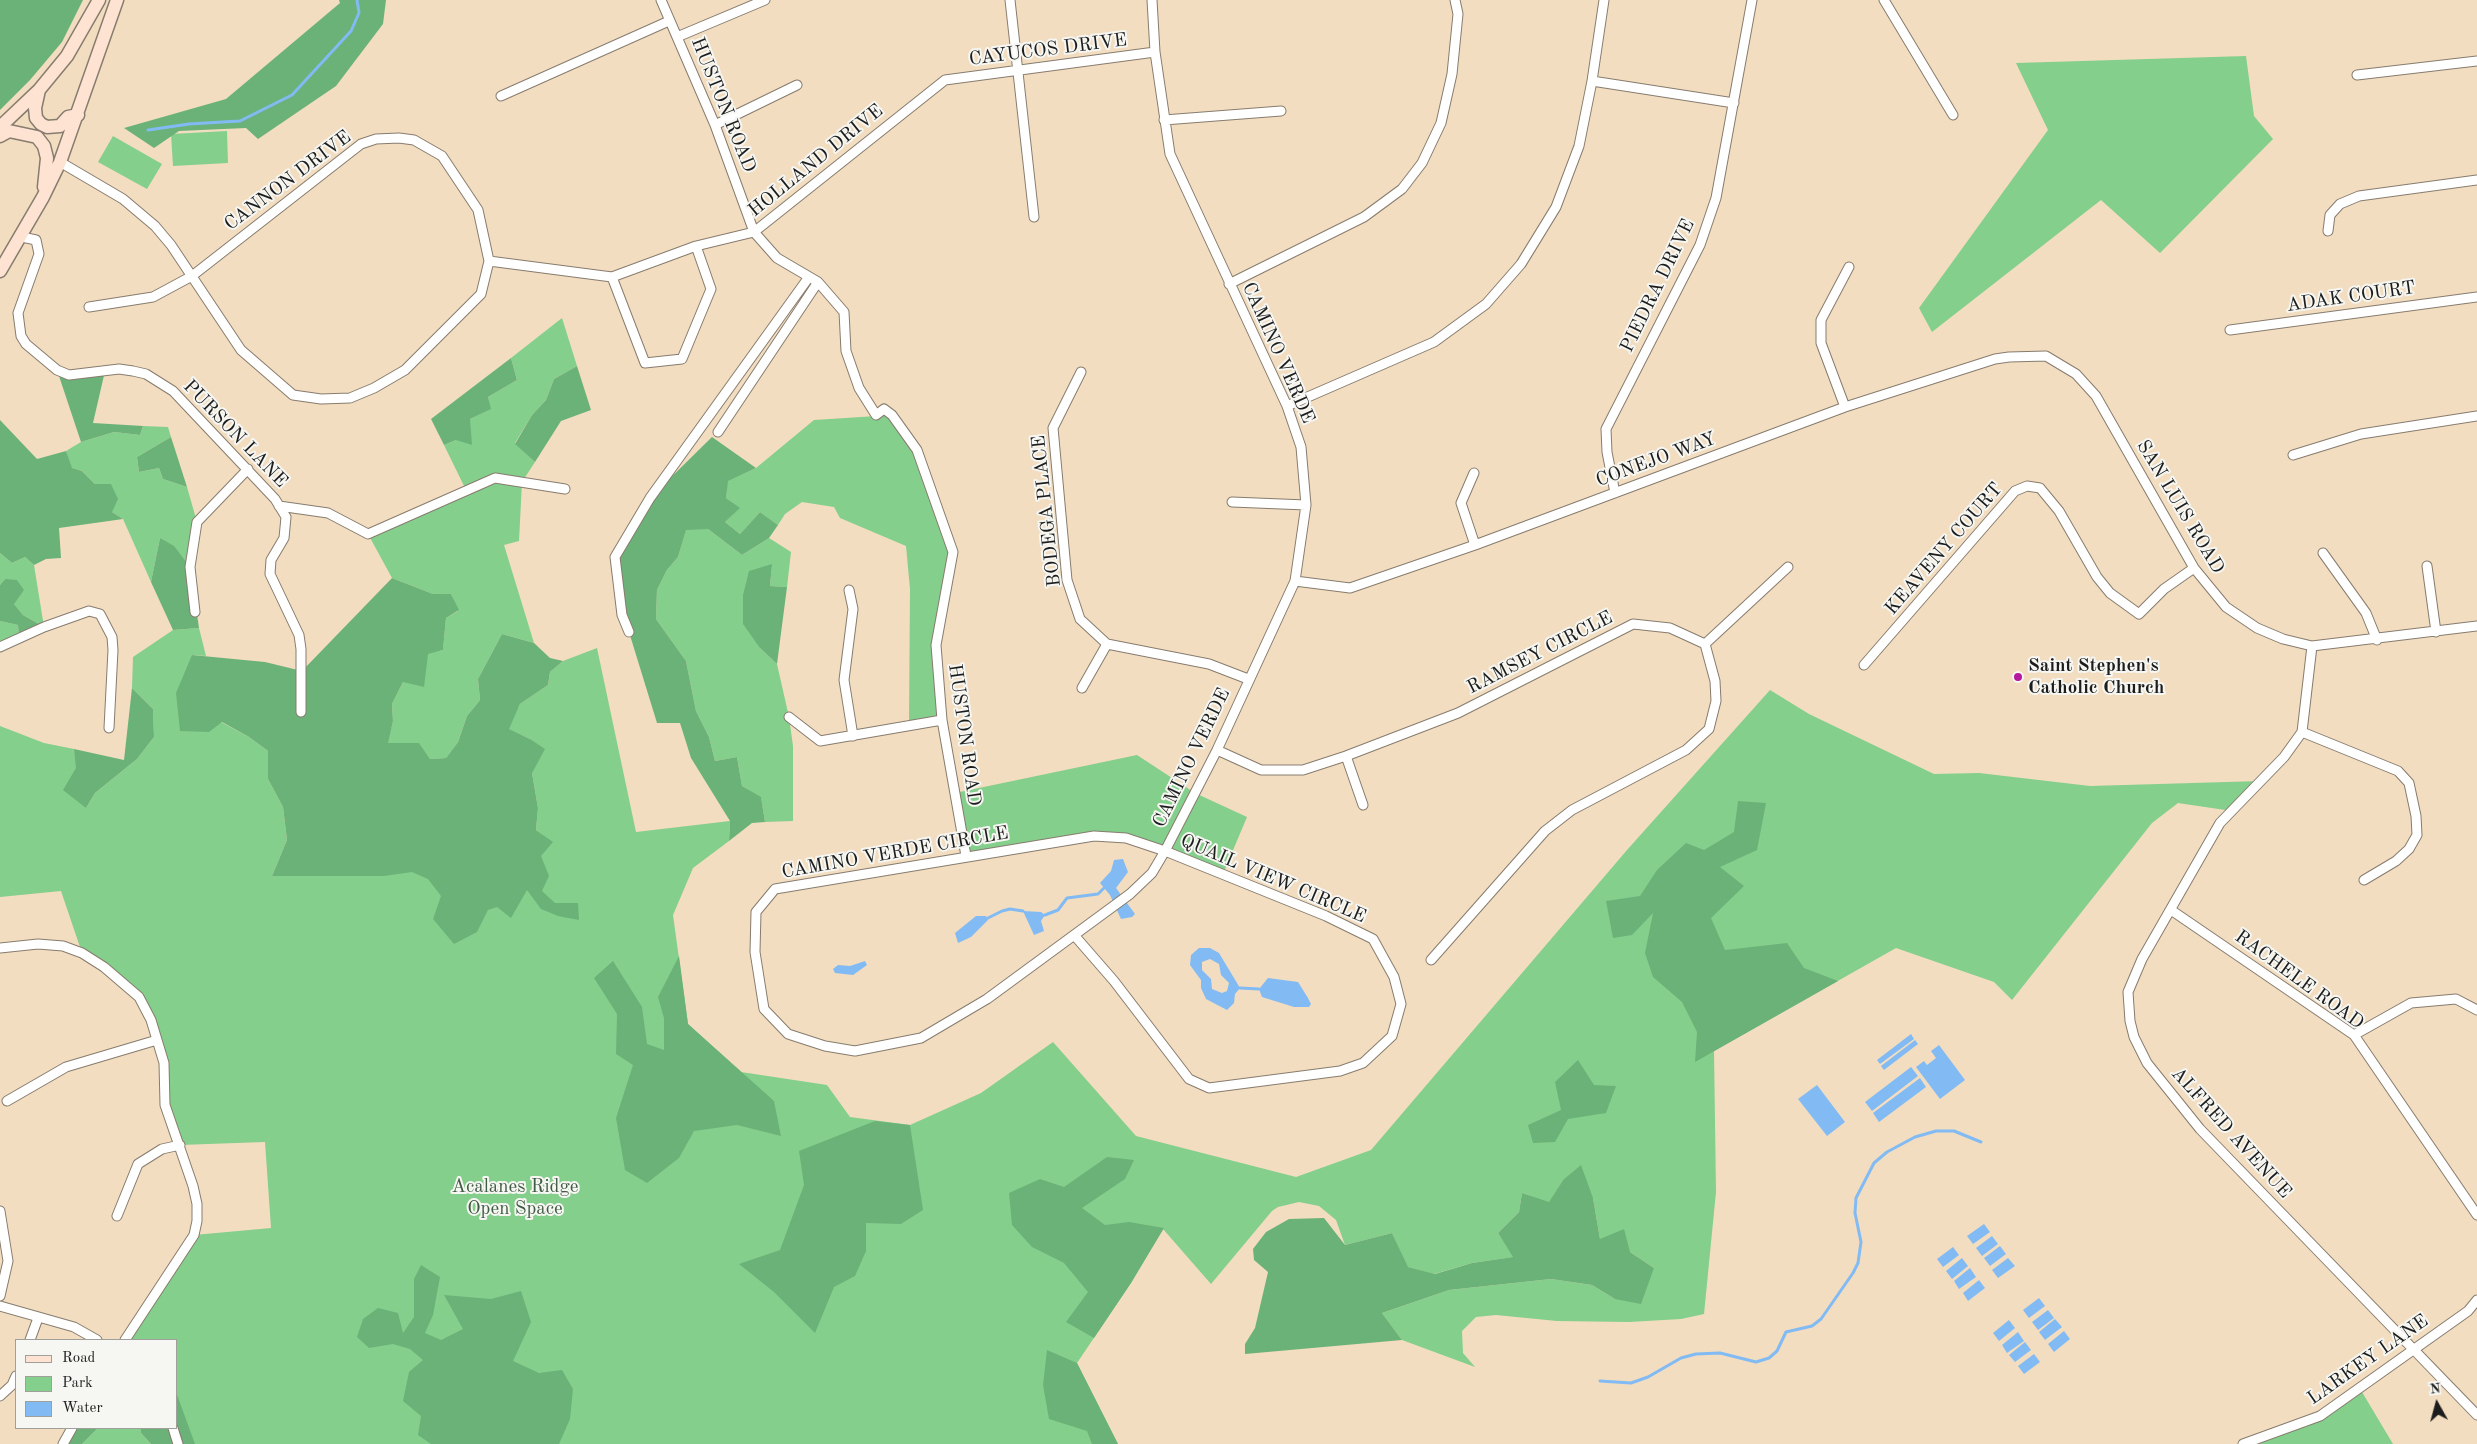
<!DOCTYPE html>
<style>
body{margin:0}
#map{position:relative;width:2477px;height:1444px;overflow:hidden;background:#f2ddc0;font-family:"Old Standard TT",serif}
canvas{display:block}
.legend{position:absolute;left:15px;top:1339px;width:162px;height:90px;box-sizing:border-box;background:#f6f6f2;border:1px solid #9f9f9c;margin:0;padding:6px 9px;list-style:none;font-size:15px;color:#1c1c1c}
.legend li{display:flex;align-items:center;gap:10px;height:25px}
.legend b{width:25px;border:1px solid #9f9f9c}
.north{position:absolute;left:2412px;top:1379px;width:50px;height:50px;-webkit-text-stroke:4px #f6f6f2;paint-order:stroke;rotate:353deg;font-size:14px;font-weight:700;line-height:20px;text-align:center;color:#1c1c1c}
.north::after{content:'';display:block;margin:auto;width:18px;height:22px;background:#1c1c1c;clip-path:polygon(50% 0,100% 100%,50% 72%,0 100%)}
</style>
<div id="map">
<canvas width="2477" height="1444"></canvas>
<ul class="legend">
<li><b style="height:6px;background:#fee3d2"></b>Road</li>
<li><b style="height:14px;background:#84cf8c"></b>Park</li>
<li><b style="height:14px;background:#82bbf3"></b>Water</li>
</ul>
<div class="north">N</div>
</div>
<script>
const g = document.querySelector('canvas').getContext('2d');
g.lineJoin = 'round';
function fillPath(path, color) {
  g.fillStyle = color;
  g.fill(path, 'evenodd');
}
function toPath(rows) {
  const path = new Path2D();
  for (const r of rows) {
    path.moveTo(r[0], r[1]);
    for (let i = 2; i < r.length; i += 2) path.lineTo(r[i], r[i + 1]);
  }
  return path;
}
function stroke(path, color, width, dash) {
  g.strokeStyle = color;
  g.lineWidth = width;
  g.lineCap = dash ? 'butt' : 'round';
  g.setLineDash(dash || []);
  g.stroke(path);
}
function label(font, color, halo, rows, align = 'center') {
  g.font = font + ' "Old Standard TT",serif';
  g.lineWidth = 4;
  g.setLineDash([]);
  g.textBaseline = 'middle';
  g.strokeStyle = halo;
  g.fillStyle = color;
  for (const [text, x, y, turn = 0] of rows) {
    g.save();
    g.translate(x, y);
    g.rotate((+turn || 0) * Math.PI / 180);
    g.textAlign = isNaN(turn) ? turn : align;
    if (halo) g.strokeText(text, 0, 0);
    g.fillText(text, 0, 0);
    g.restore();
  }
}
const green = toPath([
 [2246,56,2254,116,2273,139,2160,253,2101,200,1932,332,1919,308,2048,130,2016,63],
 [227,131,228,163,173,166,171,134],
 [113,136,162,164,147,189,98,162],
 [562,318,577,366,554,379,546,400,532,415,515,443,535,462,522,482,519,541,504,545,534,643,502,634,478,679,480,700,467,716,458,742,446,758,430,759,418,743,387,743,393,721,392,704,403,682,428,653,443,650,446,618,458,611,451,594,433,594,392,578,368,534,466,490,444,445,456,440,470,419,490,409,488,397,517,380,511,358],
 [892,415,917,450,953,552,936,645,942,720,909,726,910,589,906,546,840,518,834,507,802,502,785,514,778,525,760,512,740,534,725,522,739,508,726,498,727,481,756,468,814,420],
 [143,426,168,427,171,437,137,457,139,472,159,468,163,479,187,487,197,522,190,567,160,538,151,582,123,519,112,512,95,484,82,471,71,468,66,451,81,442,114,432,140,435],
 [686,529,708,529,742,555,769,538,791,552,787,587,770,586,772,564,760,648,777,664,789,717,793,746,793,821,765,822,761,798,742,786,737,757,715,761,709,737,696,711,686,661,656,619,657,590,667,570,678,557],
 [0,553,12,563,25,557,34,565,44,627,23,615,14,604,5,579,0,585],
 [0,621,18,625,19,639,0,647],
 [199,628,206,656,192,655,221,722,249,737,268,751,268,779,283,807,287,840,272,876,552,842,536,830,538,808,532,773,530,739,508,729,520,704,548,685,550,672,563,661,597,648,636,832,730,821,729,841,693,868,673,915,688,1024,741,1072,827,1085,850,1117,910,1125,981,1093,1053,1042,1136,1136,1296,1177,1371,1150,1627,850,1770,690,1809,714,1934,774,1979,773,2090,786,2261,781,2232,811,2178,803,2152,823,2012,1000,1994,982,1896,948,1714,1051,1716,1192,1704,1314,1681,1319,1629,1322,1557,1321,1496,1315,1476,1317,1462,1331,1463,1353,1475,1367,1402,1340,1382,1313,1449,1290,1551,1279,1592,1285,1615,1299,1654,1268,1630,1252,1600,1239,1593,1198,1563,1180,1549,1203,1522,1193,1519,1212,1498,1233,1514,1257,1472,1263,1434,1274,1407,1267,1392,1233,1345,1245,1336,1220,1319,1206,1299,1202,1278,1207,1272,1211,1211,1284,1163,1229,1131,1283,1077,1363,1118,1444,178,1444,176,1340,125,1340,194,1235,271,1228,265,1142,180,1145,165,1105,164,1063,139,997,82,953,61,891,0,897,0,726,44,743,74,749,86,808,95,793,137,759,154,737,153,709,132,688,133,657,173,630],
 [1137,755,1195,793,1247,817,1223,874,1126,838,1094,836,966,856,955,793],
 [2359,1387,2393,1444,2243,1444,2320,1416],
 [98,1428,141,1428,141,1433,151,1444,82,1444]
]);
const forest = toPath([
 [0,0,83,0,62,42,30,80,0,110],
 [339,0,386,0,383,24,336,86,258,139,246,128,179,131,154,148,124,128,226,99,340,3],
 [511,358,517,380,488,397,491,409,470,419,472,445,456,440,444,445,431,419],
 [577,366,591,410,561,421,535,462,515,444,532,415,546,400,554,379],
 [57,370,70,375,105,371,93,423,143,426,140,435,114,432,81,442],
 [0,420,37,459,66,451,72,468,82,471,95,484,111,484,118,499,112,512,123,519,59,528,61,558,46,559,34,565,25,557,12,563,0,553],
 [171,437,187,487,163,479,159,468,139,472,137,457],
 [712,437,756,468,728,481,726,498,740,508,725,522,740,534,760,512,778,525,769,538,742,555,708,529,686,530,678,557,667,570,657,590,656,619,686,661,696,711,709,737,715,761,737,757,742,786,761,797,765,822,752,823,729,841,730,821,691,758,680,723,657,723,629,632,615,557,650,498],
 [160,538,174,546,190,567,199,628,173,630,151,582],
 [772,564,770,586,787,587,777,664,760,648,743,624,743,595,749,571],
 [392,578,433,594,451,594,459,610,446,618,443,650,428,654,424,687,403,682,392,704,393,721,388,743,419,743,430,759,446,758,458,742,467,716,480,700,478,679,502,634,534,643,550,658,563,661,550,672,548,685,520,704,509,729,530,739,545,749,532,773,538,808,536,830,553,842,541,856,549,876,542,891,555,903,578,903,579,920,558,916,541,909,527,890,511,918,497,907,488,910,477,932,454,944,433,919,441,896,428,879,412,872,384,876,272,876,287,840,283,807,268,779,268,751,249,737,222,722,209,732,180,731,176,693,192,655,265,662,302,671],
 [5,579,17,580,24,590,14,604,23,615,44,627,19,639,18,625,0,621,0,585],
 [132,688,153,709,154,737,137,759,95,793,86,808,63,790,76,768,74,749,124,760],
 [1738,801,1766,803,1757,850,1720,867,1744,886,1711,918,1725,950,1787,943,1804,968,1838,981,1695,1062,1697,1032,1682,1002,1653,977,1645,953,1653,913,1632,935,1613,938,1606,901,1640,896,1657,870,1686,843,1704,850,1734,832],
 [679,956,688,1024,774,1101,781,1136,737,1125,694,1131,679,1158,647,1183,625,1170,616,1118,633,1065,616,1054,617,1014,594,978,613,961,642,1007,647,1044,664,1050,664,1018,658,997],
 [1578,1060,1594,1085,1616,1086,1606,1113,1568,1119,1555,1142,1533,1143,1528,1125,1561,1110,1555,1082],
 [875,1121,910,1125,923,1210,901,1224,866,1223,866,1251,855,1276,834,1287,815,1333,774,1292,739,1264,780,1250,804,1185,799,1151],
 [1107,1157,1134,1160,1125,1179,1082,1208,1105,1225,1129,1222,1164,1228,1131,1283,1094,1338,1066,1322,1088,1292,1064,1263,1032,1247,1012,1225,1009,1193,1040,1179,1064,1187],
 [1581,1165,1593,1198,1600,1239,1624,1229,1630,1252,1654,1268,1641,1304,1615,1299,1592,1285,1551,1279,1449,1290,1382,1313,1402,1340,1245,1354,1245,1344,1255,1328,1268,1272,1254,1260,1253,1249,1266,1232,1289,1219,1324,1218,1345,1245,1392,1233,1408,1267,1435,1274,1472,1263,1513,1257,1498,1233,1519,1212,1522,1193,1549,1202,1563,1180],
 [421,1265,440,1277,433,1315,425,1333,441,1340,463,1329,444,1295,491,1299,521,1291,531,1322,513,1361,539,1373,562,1370,573,1389,570,1419,559,1444,431,1444,418,1435,421,1416,403,1401,409,1372,423,1360,410,1349,393,1344,369,1348,357,1337,363,1319,378,1308,398,1313,403,1333,414,1317,414,1279],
 [1047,1350,1077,1363,1118,1444,1092,1444,1087,1431,1049,1419,1043,1385],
 [176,1392,195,1444,151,1444,141,1433,141,1428,176,1428],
 [72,1428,98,1428,82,1444,63,1444]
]);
const water = toPath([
 [1123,859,1128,872,1116,888,1135,914,1132,917,1121,919,1110,895,1100,883,1111,871,1114,860],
 [1023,911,1041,912,1045,915,1041,921,1044,931,1034,935],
 [976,916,986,916,988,920,971,937,958,943,955,933],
 [1199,948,1210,948,1219,953,1240,988,1235,994,1234,1003,1227,1010,1206,999,1201,988,1201,980,1190,965,1191,955],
 [1210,959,1219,964,1221,975,1229,983,1227,991,1222,993,1212,989,1211,979,1202,970,1202,962],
 [865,961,867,965,853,975,835,973,833,969,838,965,850,966],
 [1268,978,1298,982,1308,998,1311,1004,1309,1007,1294,1007,1262,997,1259,989],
 [1911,1034,1914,1039,1880,1064,1877,1060],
 [1915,1040,1918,1044,1884,1070,1881,1066],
 [1939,1045,1965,1080,1940,1099,1916,1067,1924,1061,1927,1065,1936,1058,1931,1051],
 [1911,1067,1918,1076,1872,1111,1865,1102],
 [1920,1078,1926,1087,1879,1122,1873,1113],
 [1817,1085,1845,1122,1827,1136,1798,1099],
 [1984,1224,1990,1232,1973,1244,1967,1236],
 [1992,1236,1998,1244,1982,1256,1976,1248],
 [2000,1246,2006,1254,1990,1266,1984,1258],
 [1953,1247,1959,1255,1943,1267,1937,1259],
 [1962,1258,1968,1266,1952,1279,1946,1271],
 [2008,1258,2015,1266,1998,1278,1992,1270],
 [1970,1268,1976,1277,1959,1289,1954,1281],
 [1979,1280,1985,1288,1968,1301,1963,1293],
 [2039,1298,2045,1306,2029,1318,2023,1310],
 [2048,1310,2054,1318,2038,1330,2032,1322],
 [2055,1319,2062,1327,2045,1340,2039,1332],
 [2009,1320,2015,1328,1999,1341,1993,1333],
 [2064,1331,2070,1339,2054,1352,2048,1344],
 [2018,1332,2024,1341,2007,1353,2002,1345],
 [2025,1342,2031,1350,2015,1362,2009,1355],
 [2034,1354,2040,1362,2024,1374,2018,1366]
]);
const stream = toPath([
 [148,130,189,124,240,121,292,95,351,31,359,13,357,0],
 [1045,915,1058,910,1067,898,1098,894,1104,888],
 [988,918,1002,911,1010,909,1023,911],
 [1240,988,1259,989],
 [1600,1381,1631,1383,1648,1377,1681,1358,1696,1354,1720,1353,1756,1362,1769,1358,1777,1351,1786,1332,1812,1326,1821,1319,1853,1273,1858,1263,1861,1242,1855,1213,1856,1198,1874,1163,1887,1152,1915,1137,1936,1131,1954,1131,1981,1142]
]);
const street = toPath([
 [661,0,715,125,754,232,777,258,818,282,844,312,846,351,859,388,876,415,884,409,892,415,917,450,953,552,936,645,942,720,966,856],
 [1010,0,1034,217],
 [1884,0,1953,115],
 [677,37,765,0],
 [2357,75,2477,61],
 [1592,81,1734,103],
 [501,96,669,21],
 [1164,120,1281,111],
 [715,125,797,85],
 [60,162,123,199,155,226,171,245,241,350,293,395,321,399,350,398,374,388,405,370,481,294,489,261,612,277,696,246,754,232,945,80,1155,52],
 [2328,231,2330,215,2340,204,2359,196,2477,180],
 [22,237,36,240,39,254,18,313,21,336,26,344,57,370,69,375,119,369,133,371,146,374,173,391,275,499,286,517,284,538,271,560,270,574,299,635,301,649,301,712],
 [612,277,645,363,682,359,711,289,696,246],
 [1229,284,1364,217,1402,189,1422,163,1441,123,1452,74,1458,14,1455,0],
 [89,307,153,297,192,276,361,144,376,139,399,138,414,140,442,156,478,210,489,261],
 [2230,330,2477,297],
 [1081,372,1053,428,1067,580,1080,619,1107,644,1209,664,1248,679],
 [1287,406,1434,342,1486,304,1521,264,1556,207,1579,146,1592,81,1604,0],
 [1845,407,1821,343,1821,320,1849,267],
 [718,432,818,282],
 [2293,455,2361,434,2477,416],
 [1474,473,1461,503,1475,545],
 [1615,493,1607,452,1606,429,1700,245,1716,198,1752,0],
 [1232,502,1306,505],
 [279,506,328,513,368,534,495,478,565,489],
 [2323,553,2366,613,2377,640],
 [2427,566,2436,632],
 [1295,581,1350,588,1475,545,1845,407,1995,359,2009,357,2046,356,2076,374,2096,396,2194,568,2226,607,2257,628,2283,639,2312,646,2477,626],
 [849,590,853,609,844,680,853,736],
 [195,612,190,567,197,522,248,469],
 [629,632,622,615,615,557,650,498,809,277],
 [1705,644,1788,567],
 [2312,646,2302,732,2284,757,2220,823,2142,959,2128,992,2130,1021,2134,1037,2147,1063,2200,1129,2477,1415],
 [0,647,44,627,89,611,100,614,112,637,113,650,109,728],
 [1864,665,2015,491,2027,486,2040,488,2059,511,2097,577,2110,593,2139,614,2164,589,2194,568],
 [1082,688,1107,644],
 [789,717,820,741,942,720],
 [2302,732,2398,771,2409,783,2416,816,2417,835,2409,849,2396,861,2364,880],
 [1217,750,1261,770,1303,770,1346,756,1458,713,1633,624,1670,628,1705,644,1715,681,1716,701,1709,729,1686,750,1572,810,1545,831,1431,960],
 [1346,756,1363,805],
 [2171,910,2354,1035,2477,1215],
 [1074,935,1114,981,1189,1079,1209,1088,1340,1071,1363,1063,1392,1036,1401,1004,1394,977,1373,939,1326,916,1165,851,1126,838,1094,836,775,889,756,912,755,952,764,1009,788,1034,825,1046,855,1051,921,1038,987,999,1130,894,1152,873,1165,851,1217,750,1295,581,1306,505,1301,447,1287,406,1170,154,1155,52,1152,0],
 [0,948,38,944,63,946,82,953,104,967,139,997,151,1020,164,1063,165,1105,193,1186,197,1204,197,1221,194,1235,125,1340],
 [2354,1035,2411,1003,2456,999,2477,1010],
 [7,1101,66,1067,157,1040],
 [117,1216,138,1164,162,1149,180,1145],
 [0,1296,8,1261,0,1211],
 [0,1306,74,1327,97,1340],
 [30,1340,38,1318],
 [0,1396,12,1385,16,1376],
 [173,1428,178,1444],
 [63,1444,72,1428],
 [2243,1444,2320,1416,2468,1311,2477,1300]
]);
const secondary = toPath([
 [39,90,35,108,36,118,41,124,47,127,60,126,68,117,78,115],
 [0,127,39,90,67,56,99,0],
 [0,136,9,131,37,137,44,146,47,158,44,187],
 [0,271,43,197,60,162,117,0]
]);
const markers = [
 [2018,677,5,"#b5179e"]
];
const streetNames = [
 ["CAYUCOS DRIVE",1048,50,-7],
 ["HUSTON ROAD",723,105,68],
 ["HOLLAND DRIVE",816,161,-39],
 ["CANNON DRIVE",288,181,-37],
 ["PIEDRA DRIVE",1658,286,-64],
 ["ADAK COURT",2351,297,-8],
 ["CAMINO VERDE",1278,353,66],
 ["PURSON LANE",235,434,46],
 ["CONEJO WAY",1656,460,-20],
 ["SAN LUIS ROAD",2180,507,59],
 ["BODEGA PLACE",1047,511,-96],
 ["KEAVENY COURT",1944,549,-49],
 ["RAMSEY CIRCLE",1540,653,-27],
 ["HUSTON ROAD",964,735,82],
 ["CAMINO VERDE",1192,758,-64],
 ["CAMINO VERDE CIRCLE",895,853,-10],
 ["QUAIL VIEW CIRCLE",1273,879,23],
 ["RACHELE ROAD",2299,980,36],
 ["ALFRED AVENUE",2231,1133,48],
 ["LARKEY LANE",2368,1360,-35]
];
const poiNames = [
 ["Saint Stephen's",2028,666],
 ["Catholic Church",2028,688]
];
const parkNames = [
 ["Acalanes Ridge",515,1187],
 ["Open Space",515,1209]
];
fillPath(green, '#84cf8c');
fillPath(forest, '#6bb278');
fillPath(water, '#82bbf3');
stroke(stream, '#82bbf3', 3);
stroke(street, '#877c6e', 11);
stroke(secondary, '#877c6e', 15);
stroke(street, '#fff', 9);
stroke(secondary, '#fee3d2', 12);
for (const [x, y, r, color] of markers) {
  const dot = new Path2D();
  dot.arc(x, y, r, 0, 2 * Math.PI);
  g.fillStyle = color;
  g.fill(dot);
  stroke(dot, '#f6f6f2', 2);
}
label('19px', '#1c1c1c', '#f6f6f2', streetNames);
label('bold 19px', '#1c1c1c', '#f6f6f2', poiNames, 'left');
label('19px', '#405b43', '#f6f6f2', parkNames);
</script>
